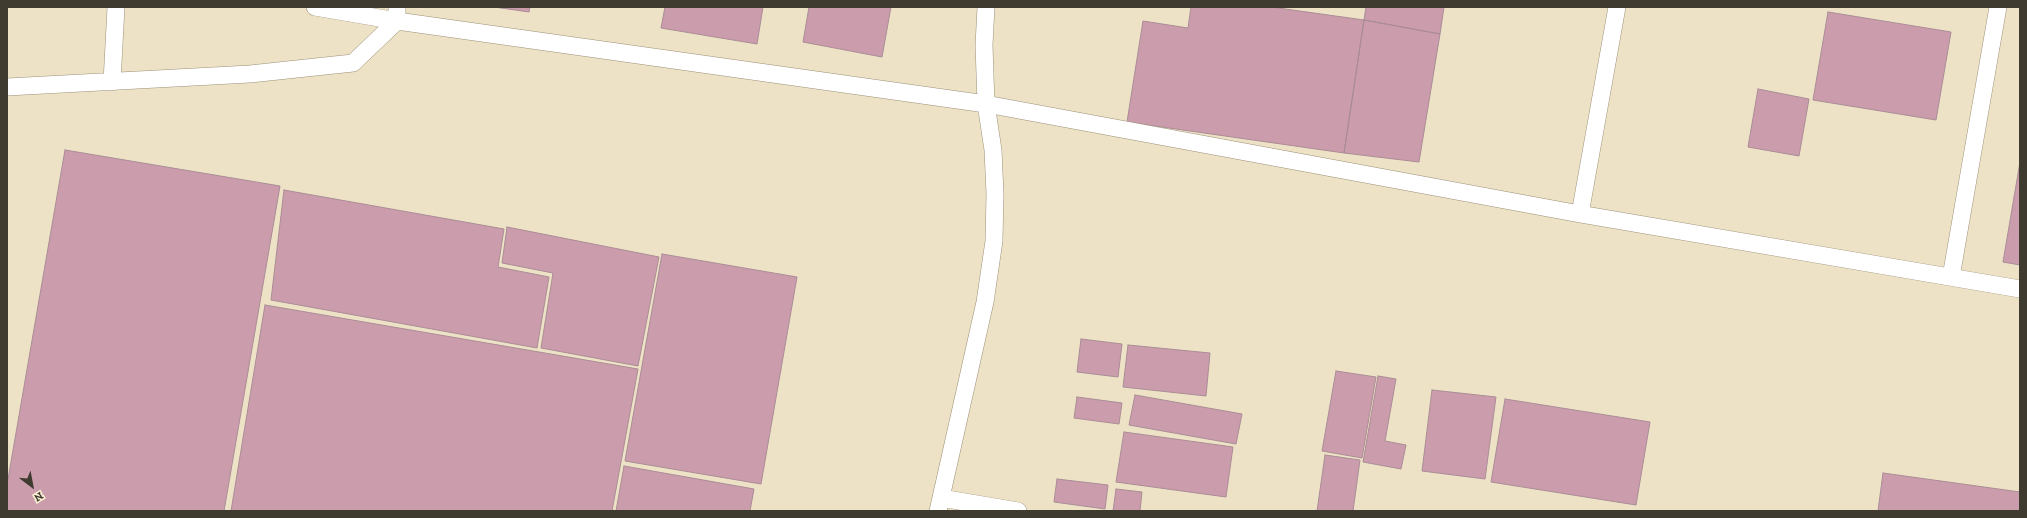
<!DOCTYPE html>
<style>
body{margin:0}
#map{position:relative;width:2027px;height:518px;overflow:hidden;background:#ede1c6;font-family:"Zilla Slab",serif}
canvas{display:block}
.frame{position:absolute;inset:0;border:8px solid #403b31;pointer-events:none}
.north{position:absolute;left:12px;top:466px;width:40px;height:40px;-webkit-text-stroke:3px #fbefd3;paint-order:stroke;rotate:148deg;font-size:11px;font-weight:700;line-height:16px;text-align:center;color:#403b31}
.north::after{content:'';display:block;margin:auto;width:14px;height:18px;background:#403b31;clip-path:polygon(50% 0,100% 100%,50% 72%,0 100%)}
</style>
<div id="map">
<canvas width="2027" height="518"></canvas>
<div class="frame"></div>
<div class="north">N</div>
</div>
<script>
const g = document.querySelector('canvas').getContext('2d');
g.lineJoin = 'round';
function fillPath(path, color) {
  g.fillStyle = color;
  g.fill(path, 'evenodd');
}
function toPath(rows) {
  const path = new Path2D();
  for (const r of rows) {
    path.moveTo(r[0], r[1]);
    for (let i = 2; i < r.length; i += 2) path.lineTo(r[i], r[i + 1]);
  }
  return path;
}
function stroke(path, color, width, dash) {
  g.strokeStyle = color;
  g.lineWidth = width;
  g.lineCap = dash ? 'butt' : 'round';
  g.setLineDash(dash || []);
  g.stroke(path);
}
const building = toPath([
 [494,7,530,7,529,12,494,7],
 [665,7,763,7,757,44,661,28,665,7],
 [809,7,891,7,882,57,803,42,809,7],
 [1191,7,1271,7,1364,20,1344,153,1127,122,1143,21,1188,28,1191,7],
 [1366,7,1444,7,1440,34,1364,20,1366,7],
 [1828,12,1951,32,1936,120,1813,100,1828,12],
 [1364,20,1440,34,1419,162,1344,153,1364,20],
 [1758,89,1809,99,1799,156,1748,147,1758,89],
 [65,150,280,186,224,511,7,511,7,485,65,150],
 [2020,162,2020,265,2003,262,2020,162],
 [284,190,504,229,498,267,549,277,537,348,271,300,284,190],
 [507,227,659,257,638,366,541,348,553,273,502,263,507,227],
 [662,254,797,277,761,484,625,461,662,254],
 [265,305,638,369,612,511,231,511,265,305],
 [1081,339,1122,344,1118,377,1077,372,1081,339],
 [1128,345,1210,353,1206,396,1123,387,1128,345],
 [1336,371,1376,377,1362,458,1322,451,1336,371],
 [1378,376,1396,379,1385,441,1406,445,1401,469,1363,462,1378,376],
 [1432,390,1496,397,1485,479,1422,471,1432,390],
 [1135,395,1242,414,1236,444,1129,425,1135,395],
 [1077,397,1122,403,1119,424,1074,418,1077,397],
 [1505,399,1650,422,1636,505,1491,482,1505,399],
 [1124,432,1233,447,1226,497,1116,482,1124,432],
 [1325,455,1360,460,1353,511,1317,511,1325,455],
 [624,466,754,489,750,511,616,511,624,466],
 [1883,473,2020,492,2020,511,1878,511,1883,473],
 [1057,479,1108,485,1105,509,1054,502,1057,479],
 [1116,489,1142,492,1140,511,1113,511,1116,489]
]);
const lane = toPath([
 [315,7,397,21,986,104,1580,214,2020,289],
 [112,82,116,7],
 [7,87,250,74,353,63,397,21,397,7],
 [1580,214,1617,7],
 [1951,277,1998,7],
 [941,498,1018,511],
 [938,511,985,302,994,241,995,194,993,150,986,104,984,45,986,7]
]);
fillPath(building, '#cb9dac');
stroke(building, '#aa8c95', 1);
stroke(lane, '#9d9178', 18);
stroke(lane, '#fff', 17);
</script>
